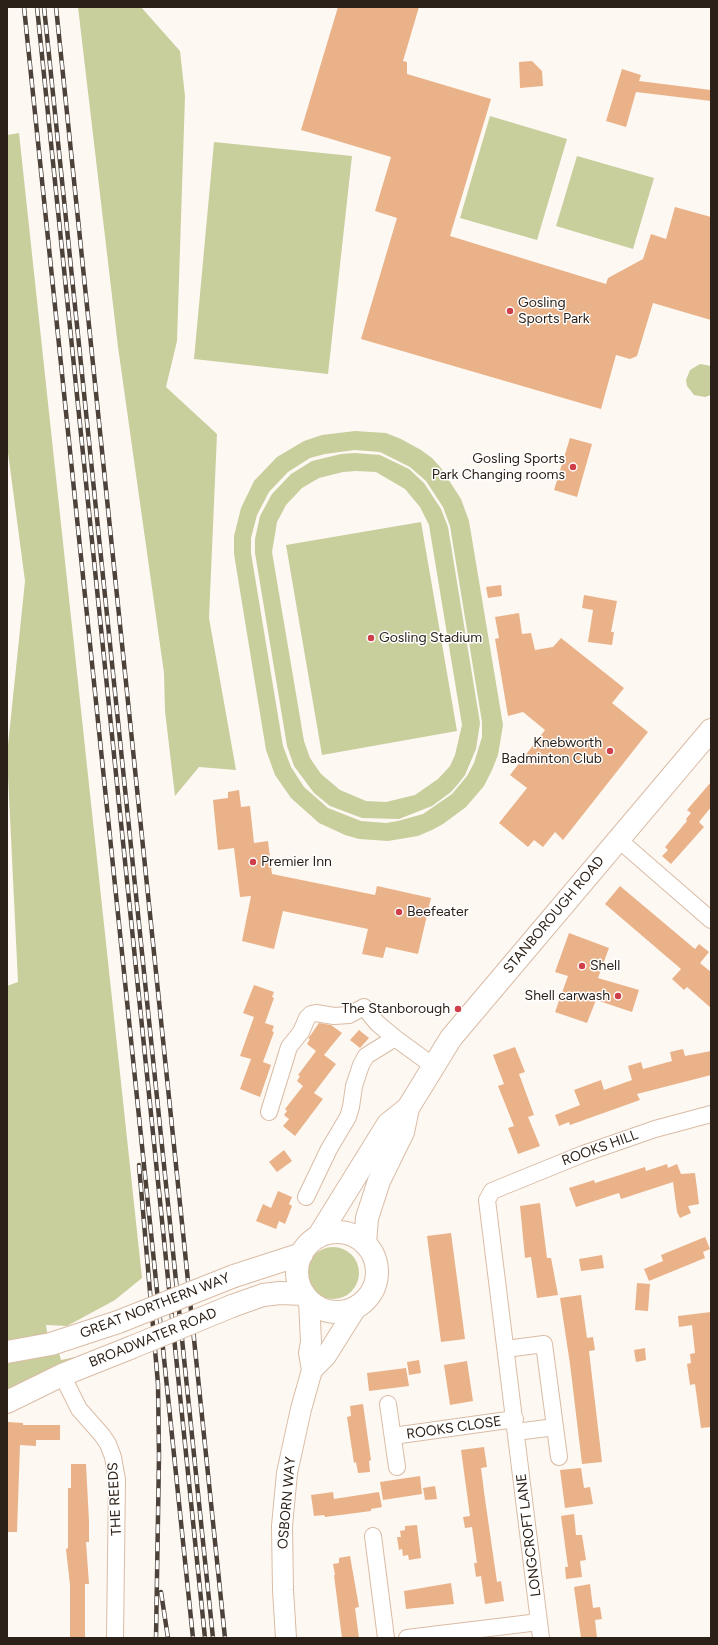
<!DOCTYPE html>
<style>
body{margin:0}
#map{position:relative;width:718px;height:1645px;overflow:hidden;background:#fef8f3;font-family:Figtree,sans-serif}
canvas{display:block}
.frame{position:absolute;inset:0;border:8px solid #2c2118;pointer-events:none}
</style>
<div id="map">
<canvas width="718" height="1645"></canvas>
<div class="frame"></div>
</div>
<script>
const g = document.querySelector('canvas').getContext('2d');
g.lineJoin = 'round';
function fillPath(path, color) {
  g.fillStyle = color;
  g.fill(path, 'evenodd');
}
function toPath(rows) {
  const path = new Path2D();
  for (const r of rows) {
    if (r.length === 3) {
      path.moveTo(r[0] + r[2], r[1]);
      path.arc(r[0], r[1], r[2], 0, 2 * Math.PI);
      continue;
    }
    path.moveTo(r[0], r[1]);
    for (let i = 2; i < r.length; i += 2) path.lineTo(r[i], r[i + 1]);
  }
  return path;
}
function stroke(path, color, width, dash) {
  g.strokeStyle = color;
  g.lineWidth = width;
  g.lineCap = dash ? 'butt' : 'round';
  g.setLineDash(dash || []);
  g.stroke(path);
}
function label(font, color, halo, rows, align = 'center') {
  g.font = font + ' Figtree,sans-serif';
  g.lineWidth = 3;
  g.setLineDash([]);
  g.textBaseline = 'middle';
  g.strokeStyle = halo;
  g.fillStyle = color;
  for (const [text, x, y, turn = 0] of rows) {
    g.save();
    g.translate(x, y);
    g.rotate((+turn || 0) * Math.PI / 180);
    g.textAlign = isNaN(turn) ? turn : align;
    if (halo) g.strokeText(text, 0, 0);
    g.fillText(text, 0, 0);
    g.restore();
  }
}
const green = toPath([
 [78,7,141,7,180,51,185,96,177,341,166,387,217,434,209,618,236,770,199,767,175,796,165,711,164,673,118,347],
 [490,116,567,139,537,240,460,218],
 [19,133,142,1278,115,1300,67,1326,46,1325,48,1338,7,1343,7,986,18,982,7,755,25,581,7,445,7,135],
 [214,142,352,156,328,374,194,359],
 [577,156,654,178,633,249,556,226],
 [700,364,711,366,711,395,705,397,694,395,687,386,686,380,690,370],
 [355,431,386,433,401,439,421,450,432,458,441,468,461,499,469,521,503,725,498,755,492,770,484,786,466,807,443,824,432,830,418,836,388,841,359,839,345,835,319,823,291,798,275,775,266,750,234,554,234,536,241,508,254,481,277,457,304,441,322,435],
 [355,450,380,452,410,467,426,481,443,507,450,526,482,722,482,737,474,763,467,776,452,794,423,814,398,821,386,823,361,821,328,808,304,787,291,767,283,746,251,553,251,538,257,515,269,492,288,472,310,458,325,454],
 [355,453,380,455,409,469,424,483,441,509,448,527,480,723,476,749,465,775,458,784,451,792,432,806,399,819,362,818,330,806,314,793,294,766,287,746,255,553,255,539,260,516,272,494,291,474,312,461,341,454],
 [356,471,376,472,405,489,420,507,429,525,462,725,455,755,450,766,438,779,415,795,386,802,366,801,340,790,321,774,310,758,304,741,272,552,277,522,286,505,302,488,319,478,343,472],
 [421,522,457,731,322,755,286,545],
 [333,1273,26],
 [58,1349,61,1360,75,1357,76,1359,7,1391,7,1359]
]);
const building = toPath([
 [338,7,419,7,403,61,407,62,407,74,491,99,450,236,606,284,608,278,643,259,651,234,666,239,675,207,711,217,711,320,653,303,637,356,630,359,616,355,601,409,361,339,397,218,375,211,391,157,301,130],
 [532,61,542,71,543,86,520,88,519,62],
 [622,69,641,75,639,81,711,90,711,101,636,92,626,127,606,121],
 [570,438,592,444,577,497,554,490],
 [501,585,502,596,488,598,486,587],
 [584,595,617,601,611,632,614,632,612,645,588,642,593,610,582,608],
 [519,613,522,634,531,633,535,650,553,647,561,638,624,688,612,703,648,732,563,840,555,832,543,847,534,840,528,847,499,823,527,788,510,775,545,730,523,712,508,716,495,639,499,638,495,617],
 [711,782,711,807,699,822,704,827,671,864,662,856,668,850,665,847,687,821,686,819,691,813,687,810],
 [239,790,241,807,250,806,254,843,268,841,272,874,375,895,377,886,431,898,418,954,386,947,383,958,362,954,368,929,283,911,274,949,242,941,251,896,240,897,234,848,218,850,213,800,228,798,228,792],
 [620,886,695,949,699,944,709,952,700,963,711,972,711,1008,687,987,684,990,672,979,681,969,605,904],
 [569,933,609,948,598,978,639,990,632,1012,596,1000,587,1023,555,1012,568,976,555,972],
 [254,985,274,992,272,997,274,998,265,1023,274,1026,272,1031,274,1032,263,1062,271,1065,260,1097,240,1089,251,1059,240,1056,254,1017,243,1013],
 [319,1023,331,1025,342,1033,324,1055,336,1064,314,1093,323,1099,295,1136,283,1126,289,1119,284,1115,287,1111,285,1109,303,1086,297,1081,300,1076,298,1075,316,1051,307,1044,310,1039,308,1038,310,1036],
 [359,1030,369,1038,360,1048,350,1040],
 [515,1047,525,1072,519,1074,534,1115,528,1117,540,1146,518,1154,508,1128,514,1126,498,1086,504,1084,493,1055],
 [683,1049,685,1056,711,1051,711,1075,637,1094,640,1100,570,1125,569,1122,559,1126,555,1115,580,1105,574,1090,601,1080,604,1090,632,1080,628,1066,641,1062,643,1069,672,1061,670,1052],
 [284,1150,292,1161,277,1172,269,1162],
 [667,1164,668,1168,677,1164,681,1174,695,1173,699,1204,688,1206,691,1213,680,1218,677,1212,673,1182,621,1199,619,1193,576,1207,569,1188,594,1180,595,1183,645,1167,646,1171],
 [278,1191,292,1197,289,1204,292,1206,285,1224,279,1221,276,1229,256,1221,263,1204,271,1208],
 [540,1203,547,1258,551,1258,558,1295,537,1298,531,1257,525,1258,520,1206],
 [451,1233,465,1339,441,1342,427,1236],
 [705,1237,710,1249,703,1252,705,1258,649,1281,644,1269,663,1261,661,1255],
 [602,1255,604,1268,581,1271,579,1259],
 [637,1283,650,1284,648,1311,635,1310],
 [581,1295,587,1338,593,1337,595,1350,589,1351,602,1462,582,1464,570,1364,560,1298],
 [711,1312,711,1427,701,1428,695,1384,690,1385,687,1364,691,1363,690,1354,695,1353,692,1325,679,1327,678,1316],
 [645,1348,646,1360,636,1362,634,1350],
 [419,1360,421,1373,409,1375,407,1362],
 [467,1361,473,1401,450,1405,444,1365],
 [406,1368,409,1386,369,1391,367,1373],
 [363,1404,371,1460,369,1461,370,1472,358,1473,356,1462,354,1463,347,1417,351,1416,350,1406],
 [8,1422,23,1423,23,1425,60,1425,60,1440,36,1440,36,1446,20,1445,17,1532,7,1532],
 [484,1447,487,1467,481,1468,485,1499,497,1582,501,1581,504,1601,485,1604,481,1576,476,1577,474,1563,477,1563,472,1527,465,1528,463,1517,470,1516,461,1450],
 [71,1464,86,1464,89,1521,89,1542,86,1542,89,1584,85,1584,85,1638,70,1638,70,1585,66,1549,68,1548,68,1488,71,1488],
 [581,1468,584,1488,590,1487,593,1504,565,1508,560,1470],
 [420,1476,422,1494,383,1500,380,1482],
 [435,1486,437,1499,425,1500,423,1488],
 [333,1492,334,1499,379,1492,382,1507,371,1509,371,1511,325,1517,324,1515,314,1516,311,1495],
 [574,1514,576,1535,582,1535,586,1560,580,1561,582,1577,566,1579,565,1567,568,1567,561,1516],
 [417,1525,421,1558,409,1560,408,1555,403,1556,402,1549,399,1550,397,1537,401,1537,400,1531,405,1530,405,1526],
 [350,1556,359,1607,355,1608,359,1638,342,1638,334,1575,335,1575,333,1564,339,1563,339,1558],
 [451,1583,454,1604,406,1609,404,1591],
 [590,1584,593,1608,600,1607,602,1619,595,1620,597,1638,581,1638,574,1587]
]);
const minor = toPath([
 [619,840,711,920],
 [269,1112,289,1047,301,1032,307,1018,311,1014,316,1013,334,1016,349,1015,364,1007,377,1023,395,1038,432,1065],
 [306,1197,329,1149,348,1117,351,1107,354,1086,361,1065,366,1056,395,1038],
 [506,1349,544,1344,555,1427,516,1432],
 [62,1375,79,1409,102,1435,108,1444,113,1457,117,1480,115,1638],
 [388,1404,397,1467],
 [555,1427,559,1457],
 [393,1436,515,1419],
 [373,1536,386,1638],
 [407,1638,539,1622],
 [541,1638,487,1200,492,1191,583,1154,655,1129,711,1114]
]);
const tertiary = toPath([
 [312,1370,326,1356,358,1305],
 [286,1638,283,1590,282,1526,287,1473,301,1409,312,1370,309,1353,311,1342,309,1300]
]);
const primary = toPath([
 [337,1272,40],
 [318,1237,388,1124,408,1108],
 [365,1243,367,1218,379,1181,403,1132,408,1108,451,1038,711,730],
 [234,1276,302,1254],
 [232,1306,263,1295,280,1293,304,1294],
 [7,1352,51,1344,118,1322],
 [7,1402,62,1375,130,1348]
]);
const rail = toPath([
 [24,7,193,1638],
 [37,7,205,1638],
 [44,7,213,1638],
 [56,7,225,1638],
 [139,1165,158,1384,159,1456,156,1638],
 [161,1592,168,1638]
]);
const primaryBridge = toPath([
 [118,1322,234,1276],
 [130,1348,232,1306]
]);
const markers = [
 [510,311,4,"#cf3f4a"],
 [573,467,4,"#cf3f4a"],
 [371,638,4,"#cf3f4a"],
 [610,751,4,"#cf3f4a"],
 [253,862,4,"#cf3f4a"],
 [399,912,4,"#cf3f4a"],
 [582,966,4,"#cf3f4a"],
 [618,996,4,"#cf3f4a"],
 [458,1009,4,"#cf3f4a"]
];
const poiNames = [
 ["Gosling",518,303],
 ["Sports Park",518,319],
 ["Gosling Sports",565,459,"right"],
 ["Park Changing rooms",565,475,"right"],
 ["Gosling Stadium",379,638],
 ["Knebworth",602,743,"right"],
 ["Badminton Club",602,759,"right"],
 ["Premier Inn",261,862],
 ["Beefeater",407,912],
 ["Shell",590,966],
 ["Shell carwash",610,996,"right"],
 ["The Stanborough",450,1009,"right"]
];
const streetNames = [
 ["STANBOROUGH ROAD",554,915,-50],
 ["ROOKS HILL",600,1148,-20],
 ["GREAT NORTHERN WAY",155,1306,-21],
 ["BROADWATER ROAD",153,1338,-22],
 ["ROOKS CLOSE",454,1428,-8],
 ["THE REEDS",115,1499,-93],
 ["OSBORN WAY",287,1503,-85],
 ["LONGCROFT LANE",529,1535,-97]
];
fillPath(green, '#c9ce9d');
fillPath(building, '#eab288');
stroke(minor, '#d9bca5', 18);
stroke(tertiary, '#d9bca5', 22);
stroke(primary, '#d9bca5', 24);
stroke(minor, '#fff', 16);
stroke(tertiary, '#fff', 20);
stroke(primary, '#fff', 22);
stroke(rail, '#4d423a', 4.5);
stroke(rail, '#fff', 3, [9]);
stroke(primaryBridge, '#d9bca5', 24, []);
stroke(primaryBridge, '#fff', 22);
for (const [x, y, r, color] of markers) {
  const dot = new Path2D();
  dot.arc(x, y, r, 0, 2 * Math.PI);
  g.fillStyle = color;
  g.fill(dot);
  stroke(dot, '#fff', 1.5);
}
label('14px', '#2c2118', '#fff', poiNames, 'left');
label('14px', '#2c2118', '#fff', streetNames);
</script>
